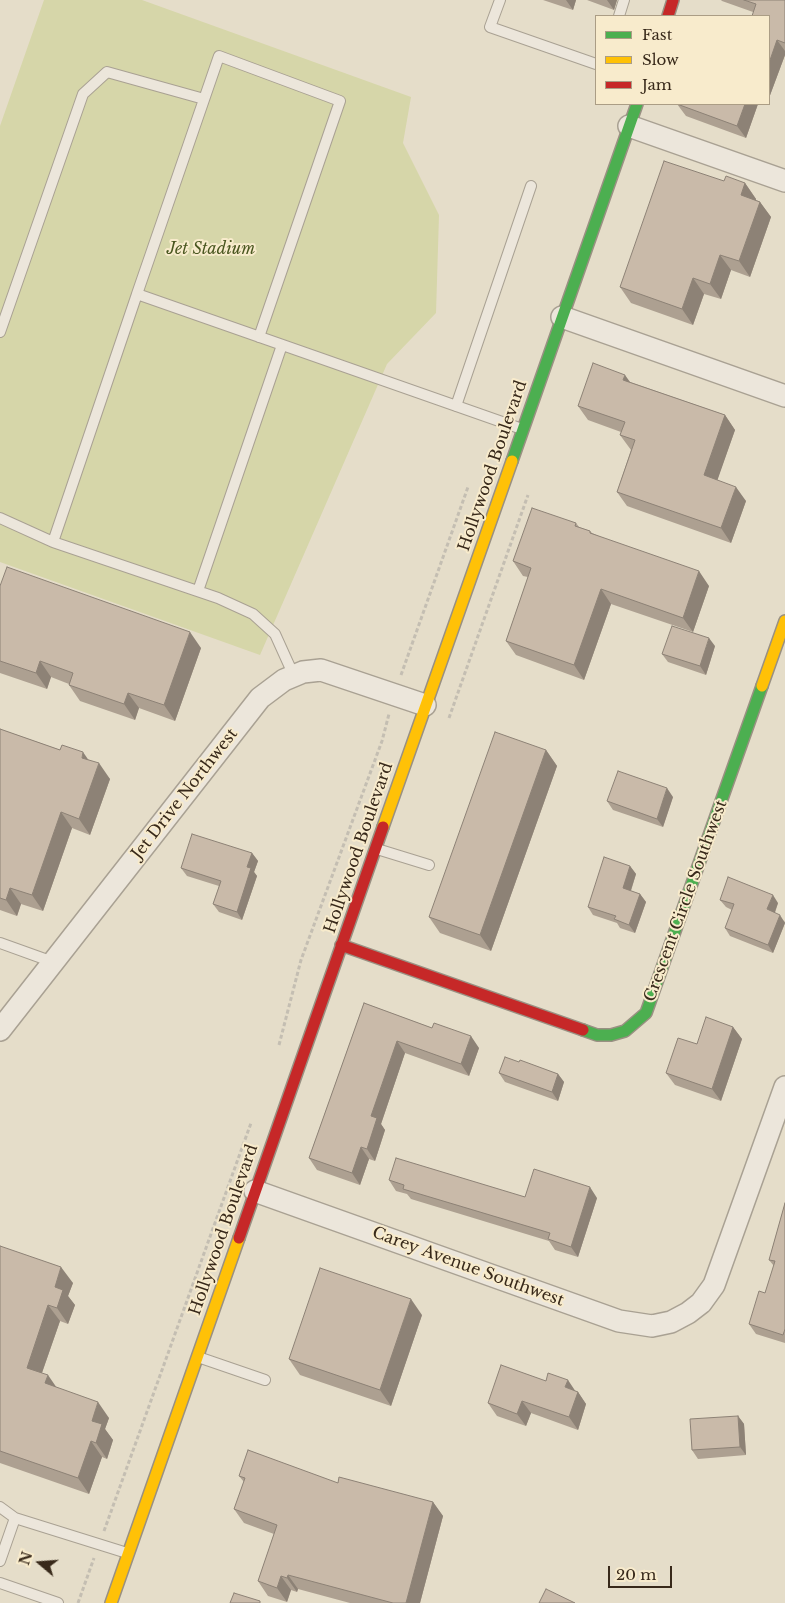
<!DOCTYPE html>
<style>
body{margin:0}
#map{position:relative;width:785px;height:1603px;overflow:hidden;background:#e5ddc9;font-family:"Libre Baskerville",serif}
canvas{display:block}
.legend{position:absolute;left:595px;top:15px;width:175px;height:90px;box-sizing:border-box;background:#f8ebcc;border:1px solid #ab9d85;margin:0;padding:6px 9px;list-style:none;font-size:15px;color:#38291a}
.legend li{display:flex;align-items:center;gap:10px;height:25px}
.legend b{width:25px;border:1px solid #ab9d85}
.north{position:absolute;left:15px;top:1538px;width:50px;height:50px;-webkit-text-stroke:4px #f8ebcc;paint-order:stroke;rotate:288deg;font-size:14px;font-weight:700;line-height:20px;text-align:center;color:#38291a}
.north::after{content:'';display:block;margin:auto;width:18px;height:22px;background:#38291a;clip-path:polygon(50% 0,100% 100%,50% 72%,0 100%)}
.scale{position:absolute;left:608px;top:1566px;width:64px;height:22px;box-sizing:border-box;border:2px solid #38291a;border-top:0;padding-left:6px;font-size:15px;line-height:18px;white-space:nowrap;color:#38291a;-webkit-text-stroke:4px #f8ebcc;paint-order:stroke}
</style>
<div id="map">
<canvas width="785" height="1603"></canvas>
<ul class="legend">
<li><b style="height:6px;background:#4caf50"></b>Fast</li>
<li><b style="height:6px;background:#ffc107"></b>Slow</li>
<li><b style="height:6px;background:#c62828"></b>Jam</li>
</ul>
<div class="north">N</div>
<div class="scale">20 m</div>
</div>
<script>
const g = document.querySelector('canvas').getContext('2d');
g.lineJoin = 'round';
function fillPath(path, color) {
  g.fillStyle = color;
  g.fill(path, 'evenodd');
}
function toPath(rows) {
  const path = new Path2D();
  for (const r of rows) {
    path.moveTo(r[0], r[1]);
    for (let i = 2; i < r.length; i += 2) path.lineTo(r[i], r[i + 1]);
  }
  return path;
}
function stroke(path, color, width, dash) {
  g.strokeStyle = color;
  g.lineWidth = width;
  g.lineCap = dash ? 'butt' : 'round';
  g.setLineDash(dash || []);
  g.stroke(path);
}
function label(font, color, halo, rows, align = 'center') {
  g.font = font + ' "Libre Baskerville",serif';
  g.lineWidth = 4;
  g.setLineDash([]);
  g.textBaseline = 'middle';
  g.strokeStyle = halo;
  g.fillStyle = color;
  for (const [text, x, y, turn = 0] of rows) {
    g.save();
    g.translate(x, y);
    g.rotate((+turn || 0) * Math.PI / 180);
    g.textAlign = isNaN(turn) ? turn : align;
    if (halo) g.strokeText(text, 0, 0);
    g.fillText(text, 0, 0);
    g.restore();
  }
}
const green = toPath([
 [44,0,142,0,411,97,403,143,439,215,436,313,387,364,260,655,0,562,0,126]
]);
const path = toPath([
 [401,675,468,487],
 [449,718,528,495],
 [279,1045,301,960,382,741,389,714],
 [104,1531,251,1123],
 [78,1603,94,1558]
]);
const lane = toPath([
 [500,0,490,27,596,64],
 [619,16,624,0],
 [137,294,53,542,218,598,253,614,275,634,294,676],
 [0,332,83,94,107,72,204,99],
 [259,337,340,101,219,56,137,294,314,356,522,429],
 [456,406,531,186],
 [0,518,53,542],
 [198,591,282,345],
 [377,849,429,865],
 [0,943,53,962],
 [198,1357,265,1380],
 [0,1507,15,1518],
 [0,1561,15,1518,127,1553],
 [0,1583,58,1603]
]);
const street = toPath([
 [629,126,785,181],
 [562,317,785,396],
 [0,1030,260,698,284,680,303,672,321,670,425,705],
 [255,1191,619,1321,652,1326,671,1322,688,1313,701,1303,714,1285,785,1087]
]);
const fast = toPath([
 [512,461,637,104],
 [583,1030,597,1035,611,1035,625,1031,646,1013,762,686]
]);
const slow = toPath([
 [762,686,785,621],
 [383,827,512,461],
 [111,1603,239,1238]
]);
const jam = toPath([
 [668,16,673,0],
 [341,945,583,1030],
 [239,1238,383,827]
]);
const wall = toPath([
 [543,0,576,0,573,10],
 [587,0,617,0,614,10],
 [721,0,785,0,785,55,769,98,769,16,753,12,722,1],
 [677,104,758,104,746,138,686,116],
 [724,181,745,183,756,199,756,200,760,202,771,217,750,277,731,270,721,299,704,294,693,325,631,303,620,287],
 [630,382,725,415,735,430,717,480,746,501,731,543,627,506,617,492,631,450,620,435,621,432,588,420,578,406],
 [576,523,579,527,590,531,592,533,709,586,693,632,611,604,584,680,516,655,506,641,528,577,523,576,513,561],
 [0,586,201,648,175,721,139,708,135,720,80,701,69,685,69,684,51,677,47,689,0,673],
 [715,646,706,675,668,662,662,654],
 [0,729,89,760,110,779,90,835,72,828,43,911,21,904,17,916,0,910],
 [546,750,557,766,491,951,440,933,429,917],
 [673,797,663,827,613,810,607,801],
 [252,853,258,861,254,872,257,876,242,920,219,912,213,904,219,886,187,876,181,868],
 [630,866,636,874,631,891,640,894,646,902,635,933,620,928,617,923,593,915,588,907],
 [720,900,778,903,775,913,785,922,785,923,773,953,730,936,725,928,732,910,726,907],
 [364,1003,432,1028,479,1048,469,1076,405,1053,381,1124,385,1130,375,1161,369,1159,360,1185,317,1170,309,1158],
 [733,1027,742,1039,721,1101,675,1085,666,1073,697,1044],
 [519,1062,558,1074,564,1082,558,1101,505,1082,499,1073],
 [389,1180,525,1197,597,1198,578,1257,555,1250,549,1241,411,1199,407,1194,396,1191],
 [785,1203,785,1343,756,1334,749,1324,765,1293,774,1266,769,1260],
 [0,1246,73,1283,68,1296,75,1305,68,1324,60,1321,42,1373,56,1387,109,1418,105,1429,113,1440,107,1459,102,1457,89,1494,0,1463],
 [422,1315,391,1406,300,1375,289,1359],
 [575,1391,578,1392,586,1404,578,1430,531,1413,526,1426,497,1416,488,1403],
 [738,1416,744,1424,746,1455,698,1459,692,1450],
 [239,1476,338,1483,433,1502,443,1516,420,1603,350,1603,298,1589,297,1592,291,1590,287,1602,268,1596,258,1581,274,1534,244,1523,234,1509,244,1482]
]);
const shadedWall = toPath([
 [566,0,576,0,573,10],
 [607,0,617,0,614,10],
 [777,40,785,51,785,55,769,98,769,63],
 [745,104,758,104,746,138,737,126],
 [745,183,756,199,752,211,741,195],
 [760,202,771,217,750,277,739,261],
 [720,255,731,270,721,299,710,284],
 [693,278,704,294,693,325,682,309],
 [625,375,635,389,623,380],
 [725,415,735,430,714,490,704,475],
 [736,487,746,501,731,543,721,528],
 [699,571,709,586,693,632,683,618],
 [601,589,611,604,584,680,574,665],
 [190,632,201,648,175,721,164,705],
 [709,638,715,646,706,675,700,666],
 [40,661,51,677,47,689,36,673],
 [128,693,139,708,135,720,124,704],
 [546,750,557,766,491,951,480,935],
 [83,752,94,768,82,758],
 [99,763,110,779,90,835,79,819],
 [667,788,673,797,663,827,657,819],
 [61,812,72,828,43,911,32,895],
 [252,853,258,861,254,872,257,876,242,920,237,912,247,867],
 [630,866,636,874,629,896,623,888],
 [10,888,21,904,17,916,6,900],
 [640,894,646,902,635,933,629,925],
 [773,895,778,903,773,917,767,909],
 [780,915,785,923,773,953,768,945],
 [733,1027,742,1039,721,1101,712,1089],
 [471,1036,479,1048,469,1076,461,1064],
 [397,1041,405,1053,381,1124,385,1130,375,1161,367,1149,371,1116],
 [558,1074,564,1082,558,1101,552,1092],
 [361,1147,369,1159,360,1185,352,1173],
 [590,1187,597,1198,578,1257,571,1247],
 [61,1267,73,1283,68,1296,75,1305,68,1324,57,1308,55,1287],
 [411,1299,422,1315,391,1406,380,1390],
 [48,1305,60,1321,38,1384,27,1368],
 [48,1375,59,1391,45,1383],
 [568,1380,576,1392,565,1387],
 [578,1392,586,1404,578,1430,569,1417],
 [522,1401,531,1413,526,1426,517,1414],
 [98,1402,109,1418,105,1429,113,1440,107,1459,96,1443,92,1421],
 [738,1416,744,1424,746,1455,740,1447],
 [91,1441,102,1457,89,1494,78,1478],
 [433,1502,443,1516,420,1603,406,1603],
 [288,1575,298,1589,297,1592,287,1578],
 [281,1576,291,1590,287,1602,277,1588]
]);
const building = toPath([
 [744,0,785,0,785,43,777,40,769,63,769,16,752,16,756,4,744,0],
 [677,104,745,104,737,126,677,104],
 [664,161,724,181,726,176,745,183,741,195,760,202,739,261,720,255,710,284,693,278,682,309,620,287,664,161],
 [593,363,625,375,623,380,725,415,704,475,736,487,721,528,617,492,635,440,620,435,625,422,578,406,593,363],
 [532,508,576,523,575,526,590,531,590,533,699,571,683,618,601,589,574,665,506,641,531,568,513,561,532,508],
 [7,567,190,632,164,705,128,693,124,704,69,685,73,673,40,661,36,673,0,661,0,586,7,567],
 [672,626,709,638,700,666,662,654,672,626],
 [0,729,60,750,62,745,83,752,82,758,99,763,79,819,61,812,32,895,10,888,6,900,0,898,0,729],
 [495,732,546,750,480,935,429,917,495,732],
 [618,771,667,788,657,819,607,801,618,771],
 [192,834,252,853,247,867,251,868,237,912,213,904,221,881,181,868,192,834],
 [604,857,630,866,623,888,640,894,629,925,614,919,616,916,588,907,604,857],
 [728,877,773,895,767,909,780,915,768,945,725,928,734,904,720,900,728,877],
 [364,1003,432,1028,434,1023,471,1036,461,1064,397,1041,371,1116,377,1118,367,1149,361,1147,352,1173,309,1158,364,1003],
 [706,1017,733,1027,712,1089,666,1073,678,1038,697,1044,706,1017],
 [505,1057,519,1062,520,1060,558,1074,552,1092,499,1073,505,1057],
 [396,1158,525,1197,534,1169,590,1187,571,1247,548,1239,550,1233,403,1189,404,1185,389,1180,396,1158],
 [785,1203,785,1329,783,1335,749,1324,759,1291,765,1293,775,1261,769,1260,785,1203],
 [0,1246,61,1267,55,1287,63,1290,57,1308,48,1305,27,1368,48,1375,45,1383,98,1402,92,1421,102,1424,96,1443,91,1441,78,1478,0,1451,0,1246],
 [320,1268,411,1299,380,1390,289,1359,320,1268],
 [501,1365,546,1381,548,1373,568,1380,565,1387,578,1392,569,1417,522,1401,517,1414,488,1403,501,1365],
 [738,1416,740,1447,692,1450,690,1419,738,1416],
 [248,1450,338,1483,339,1477,433,1502,406,1603,393,1603,288,1575,287,1578,281,1576,277,1588,258,1581,277,1525,234,1509,245,1478,239,1476,248,1450],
 [546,1589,575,1603,539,1603,546,1589],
 [234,1593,260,1601,260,1603,230,1603,234,1593]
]);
const parkNames = [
 ["Jet Stadium",211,249]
];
const streetNames = [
 ["Hollywood Boulevard",493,466,-71],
 ["Jet Drive Northwest",185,794,-52],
 ["Hollywood Boulevard",359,848,-71],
 ["Crescent Circle Southwest",686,901,-70],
 ["Hollywood Boulevard",224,1230,-71],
 ["Carey Avenue Southwest",468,1267,20]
];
fillPath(green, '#d6d6a9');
stroke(lane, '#a9a193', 12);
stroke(street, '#a9a193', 24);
stroke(fast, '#999082', 14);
stroke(slow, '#999082', 14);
stroke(jam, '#999082', 14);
stroke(path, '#c4beb2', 3, [4, 2.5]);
stroke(lane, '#ece6db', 10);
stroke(street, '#ece6db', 21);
stroke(fast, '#4caf50', 11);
stroke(slow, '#ffc107', 11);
stroke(jam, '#c62828', 11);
fillPath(wall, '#ada091');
fillPath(shadedWall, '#8d8276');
fillPath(building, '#c9baa9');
stroke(building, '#8d8276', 1);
label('italic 16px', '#49561f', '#f8ebcc', parkNames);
label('16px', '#38291a', '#f8ebcc', streetNames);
</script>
